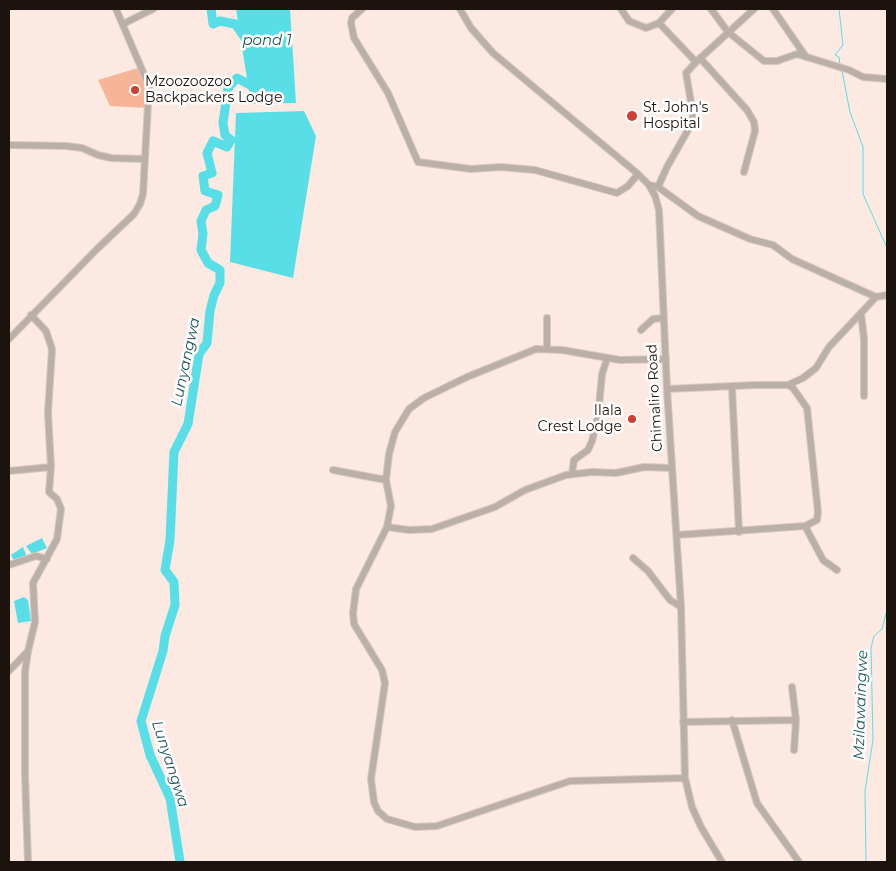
<!DOCTYPE html>
<style>
body{margin:0}
#map{position:relative;width:896px;height:871px;overflow:hidden;background:#fbe9e2;font-family:Montserrat,sans-serif}
canvas{display:block}
.frame{position:absolute;inset:0;border:10px solid #1d130e;pointer-events:none}
</style>
<div id="map">
<canvas width="896" height="871"></canvas>
<div class="frame"></div>
</div>
<script>
const g = document.querySelector('canvas').getContext('2d');
g.lineJoin = 'round';
function fillPath(path, color) {
  g.fillStyle = color;
  g.fill(path, 'evenodd');
}
function toPath(rows) {
  const path = new Path2D();
  for (const r of rows) {
    path.moveTo(r[0], r[1]);
    for (let i = 2; i < r.length; i += 2) path.lineTo(r[i], r[i + 1]);
  }
  return path;
}
function stroke(path, color, width, dash) {
  g.strokeStyle = color;
  g.lineWidth = width;
  g.lineCap = dash ? 'butt' : 'round';
  g.setLineDash(dash || []);
  g.stroke(path);
}
function label(font, color, halo, rows, align = 'center') {
  g.font = font + ' Montserrat,sans-serif';
  g.lineWidth = 5;
  g.setLineDash([]);
  g.textBaseline = 'middle';
  g.strokeStyle = halo;
  g.fillStyle = color;
  for (const [text, x, y, turn = 0] of rows) {
    g.save();
    g.translate(x, y);
    g.rotate((+turn || 0) * Math.PI / 180);
    g.textAlign = isNaN(turn) ? turn : align;
    if (halo) g.strokeText(text, 0, 0);
    g.fillText(text, 0, 0);
    g.restore();
  }
}
const green = toPath([
 [141,67,145,76,147,108,110,106,98,80]
]);
const water = toPath([
 [236,9,290,9,296,103,251,104],
 [304,111,316,136,293,278,230,262,236,113],
 [42,538,47,548,32,554,26,546],
 [23,547,27,557,15,562,11,555],
 [24,597,28,600,31,621,18,623,14,601]
]);
const stream = toPath([
 [839,9,843,45,835,55,839,57,840,65],
 [842,71,850,112,863,147,863,194,887,248],
 [866,862,865,791,873,740,871,648,874,636,882,629,887,610]
]);
const river = toPath([
 [211,9,213,24,220,21,235,24,245,38,247,38],
 [180,862,170,798,150,755,141,721,163,651,165,636,175,605,174,582,165,570,170,540,174,452,188,424,199,354,207,343,210,311,214,295,220,283,220,270,208,263,201,250,203,234,201,221,206,210,215,206,218,195,205,191,203,176,212,173,207,153,213,141,227,147,231,140,225,135,223,123,228,88,237,78,252,86,257,84]
]);
const minor = toPath([
 [362,9,352,18,351,23,354,38,388,93,418,162,471,169,501,167,535,170,617,193,628,186,638,174],
 [460,9,471,28,493,53,638,174,649,185,655,196,659,210,667,389,681,607,685,778,692,807,701,827,722,862],
 [621,9,629,21,646,28,659,23,672,9],
 [711,9,728,32,764,61,777,61,797,54,849,70,863,77,887,79],
 [773,9,806,57],
 [659,23,696,62],
 [123,24,153,9],
 [700,58,747,110,754,122,755,131,744,172],
 [9,145,66,146,82,148,98,155,111,158,144,159],
 [649,185,658,187,698,216,750,239,773,245,792,259,876,297,887,295],
 [658,187,667,167,692,123,693,114,686,73,696,62,754,9],
 [861,313,864,339,864,396],
 [547,318,547,348],
 [641,330,653,319,663,318],
 [9,339,97,249,134,214,140,204,143,194,149,86,116,9],
 [666,359,620,360,562,350,536,349,467,377,424,398,409,409,395,432,389,454,386,480,391,506,387,527,356,589,353,613,354,624,382,670,385,683,371,779,374,802,378,811,387,819,415,827,437,826,570,781,685,778],
 [788,385,803,378,816,368,829,347,876,297],
 [732,387,739,532],
 [667,389,756,385,788,385,793,388,807,408,818,512,817,520,805,526,677,535],
 [333,470,386,480],
 [9,471,51,467],
 [572,474,574,460,588,450,592,441,598,417,602,374,607,359],
 [805,526,823,560,837,570],
 [387,527,409,530,432,529,495,507,525,490,566,475,592,472,616,473,644,467,671,468],
 [633,558,648,571,670,600,681,607],
 [9,565,36,556,47,559],
 [9,671,28,651],
 [732,720,757,803,799,862],
 [683,722,796,720,792,687],
 [794,750,796,720],
 [28,862,25,775,25,672,28,651,35,622,33,583,57,539,61,509,57,499,49,492,51,467,48,413,52,349,46,331,31,315]
]);
const markers = [
 [135,90,5,"#cc3f32"],
 [632,116,6,"#cc3f32"],
 [632,419,5,"#cc3f32"]
];
const poiNames = [
 ["Mzoozoozoo",145,82],
 ["Backpackers Lodge",145,98],
 ["St. John's",643,108],
 ["Hospital",643,124],
 ["Ilala",622,411,"right"],
 ["Crest Lodge",622,427,"right"]
];
const streetNames = [
 ["Chimaliro Road",655,398,-93]
];
const waterNames = [
 ["pond 1",267,41],
 ["Lunyangwa",186,362,-78],
 ["Mzilawaingwe",861,705,-88],
 ["Lunyangwa",170,764,72]
];
fillPath(green, '#f7b598');
fillPath(water, '#58dee7');
stroke(stream, '#58dee7', 1);
stroke(river, '#58dee7', 9);
stroke(minor, '#d7c7c0', 8);
stroke(minor, '#bab0a7', 6);
for (const [x, y, r, color] of markers) {
  const dot = new Path2D();
  dot.arc(x, y, r, 0, 2 * Math.PI);
  g.fillStyle = color;
  g.fill(dot);
  stroke(dot, '#fff', 2);
}
label('14px', '#1d130e', '#fff', poiNames, 'left');
label('14px', '#1d130e', '#fff', streetNames);
label('italic 15px', '#1d5659', '#fff', waterNames);
</script>
